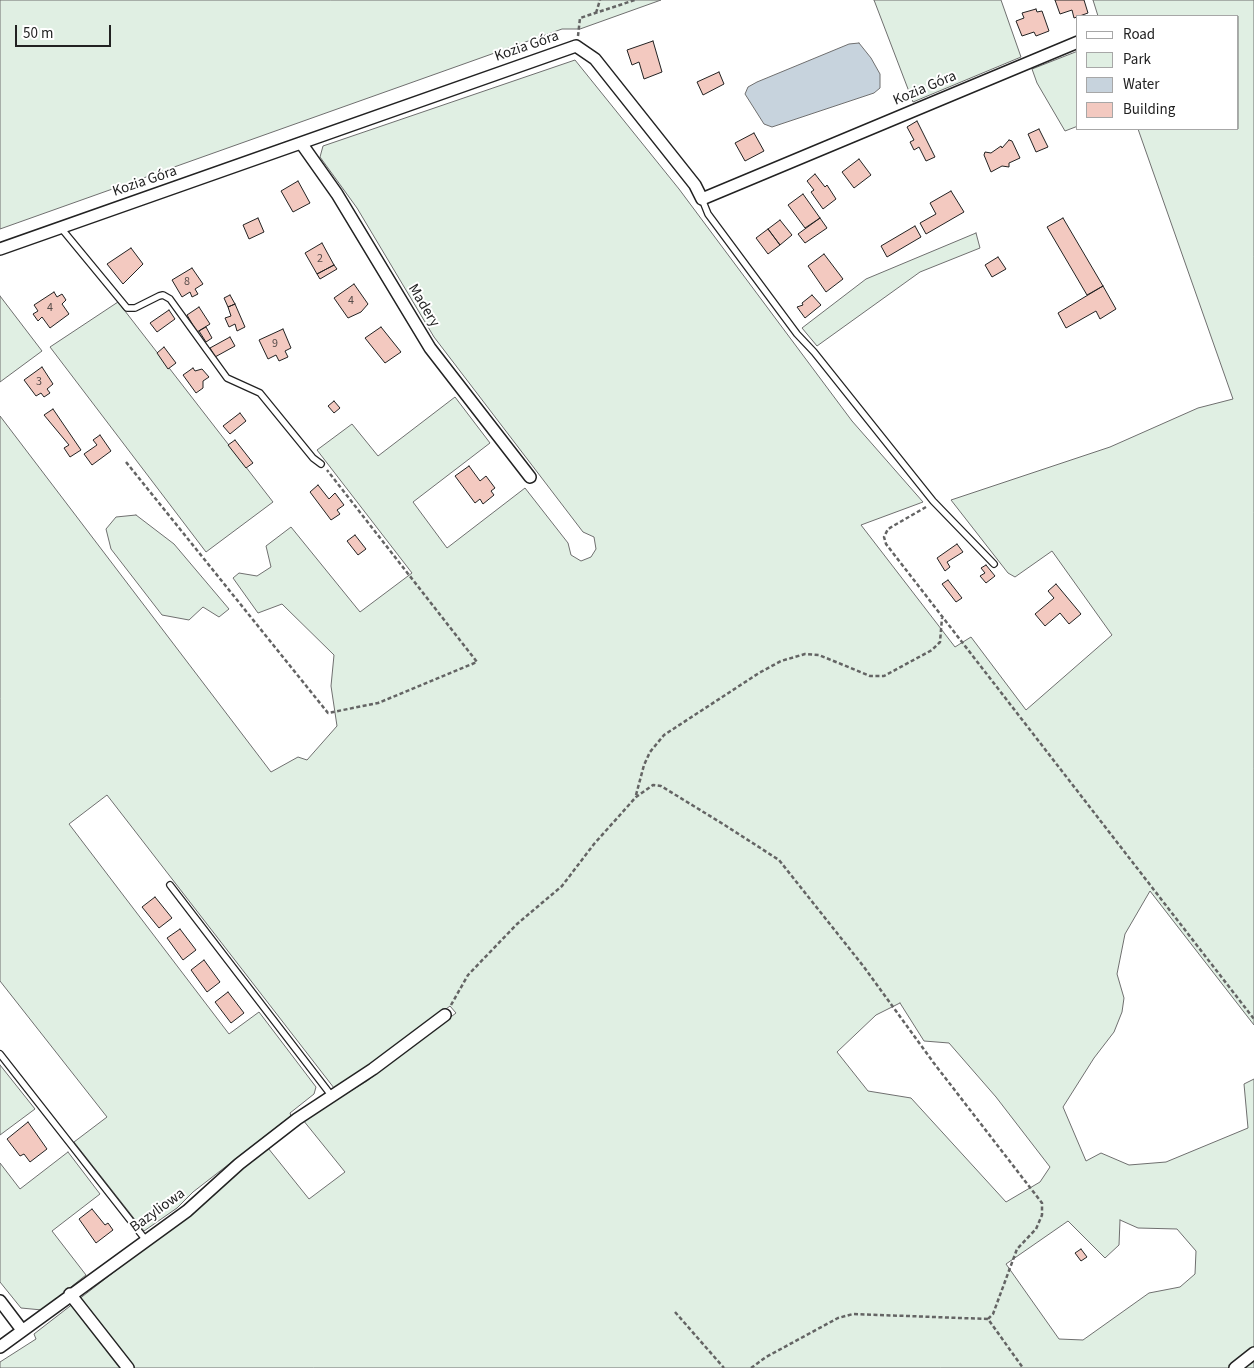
<!DOCTYPE html>
<meta charset="utf-8">
<style>
body{margin:0}
#map{position:relative;width:1254px;height:1368px;overflow:hidden;background:#fff;font-family:"Source Sans 3",sans-serif}
canvas{display:block}
.legend{position:absolute;left:1076px;top:15px;width:162px;height:115px;box-sizing:border-box;background:#fff;border:1px solid #a7a7a7;margin:0;padding:6px 9px;list-style:none;font-size:15px;color:#222}
.legend li{display:flex;align-items:center;gap:10px;height:25px}
.legend b{width:25px;border:1px solid #a7a7a7}
.scale{position:absolute;left:15px;top:25px;width:96px;height:22px;box-sizing:border-box;border:2px solid #222;border-top:0;padding-left:6px;font-size:15px;line-height:18px;white-space:nowrap;color:#222;-webkit-text-stroke:4px #fff;paint-order:stroke}
</style>
<div id="map">
<canvas width="1254" height="1368"></canvas>
<ul class="legend">
<li><b style="height:6px;background:#fff"></b>Road</li>
<li><b style="height:14px;background:#e0efe3"></b>Park</li>
<li><b style="height:14px;background:#c7d3dd"></b>Water</li>
<li><b style="height:14px;background:#f3c9c0"></b>Building</li>
</ul>
<div class="scale">50 m</div>
</div>
<script>
const g = document.querySelector('canvas').getContext('2d');
g.lineJoin = 'round';
function fillPath(path, color) {
  g.fillStyle = color;
  g.fill(path, 'evenodd');
}
function toPath(rows) {
  const path = new Path2D();
  for (const r of rows) {
    path.moveTo(r[0], r[1]);
    for (let i = 2; i < r.length; i += 2) path.lineTo(r[i], r[i + 1]);
  }
  return path;
}
function stroke(path, color, width, dash) {
  g.strokeStyle = color;
  g.lineWidth = width;
  g.lineCap = dash ? 'butt' : 'round';
  g.setLineDash(dash || []);
  g.stroke(path);
}
function label(font, color, halo, rows, align = 'center') {
  g.font = font + ' "Source Sans 3",sans-serif';
  g.lineWidth = 4;
  g.setLineDash([]);
  g.textBaseline = 'middle';
  g.strokeStyle = halo;
  g.fillStyle = color;
  for (const [text, x, y, turn = 0] of rows) {
    g.save();
    g.translate(x, y);
    g.rotate((+turn || 0) * Math.PI / 180);
    g.textAlign = isNaN(turn) ? turn : align;
    if (halo) g.strokeText(text, 0, 0);
    g.fillText(text, 0, 0);
    g.restore();
  }
}
const green = toPath([
 [0,0,661,0,580,29,562,29,0,229,0,0],
 [874,0,1001,0,1021,57,913,102,874,0],
 [1093,0,1254,0,1254,1025,1150,891,1125,934,1117,974,1124,998,1122,1012,1114,1032,1094,1058,1063,1107,1086,1161,1101,1153,1129,1165,1166,1162,1248,1128,1244,1084,1254,1079,1254,1368,0,1368,0,1362,36,1339,34,1334,154,1241,268,1148,309,1199,345,1172,303,1120,367,1081,456,1013,450,1006,388,1052,334,1088,107,795,69,824,229,1034,259,1012,316,1087,314,1094,290,1113,291,1116,193,1192,177,1208,144,1231,74,1142,107,1117,0,981,0,416,271,772,298,757,307,760,337,726,331,686,334,655,282,604,258,613,233,578,239,573,257,576,271,567,266,546,291,527,360,612,412,573,317,450,352,424,378,456,455,397,490,443,413,502,447,548,525,488,568,543,571,555,581,561,591,557,596,549,594,537,583,532,434,337,357,208,320,157,323,146,575,60,679,189,852,421,923,502,861,525,955,647,971,637,1026,710,1112,635,1052,551,1015,577,1008,573,951,500,1110,447,1198,408,1233,399,1138,129,1238,129,1238,16,1098,16,1093,0],
 [900,1003,924,1041,949,1043,996,1097,1050,1167,1040,1182,1006,1202,911,1098,868,1091,837,1052,876,1015,900,1003],
 [1120,1220,1138,1228,1177,1229,1196,1251,1195,1274,1180,1287,1149,1293,1083,1340,1059,1339,1006,1264,1068,1221,1105,1258,1119,1245,1120,1220],
 [1078,51,1078,126,1065,131,1037,83,1032,69,1078,51],
 [976,233,980,248,920,272,817,346,802,328,866,279,976,233],
 [0,296,42,351,0,382,0,296],
 [118,302,273,502,206,552,50,347,118,302],
 [136,515,174,544,229,609,219,617,203,607,189,620,162,615,111,549,106,529,116,517,136,515],
 [0,1065,35,1109,0,1135,0,1065],
 [68,1152,100,1194,52,1231,86,1275,42,1310,21,1308,0,1282,0,1163,20,1189,68,1152]
]);
const water = toPath([
 [859,43,871,58,880,74,880,88,874,93,772,127,764,124,745,94,748,87,757,82,849,44,859,43]
]);
const building = toPath([
 [1055,0,1084,0,1088,13,1074,18,1072,10,1060,14,1055,0],
 [1036,9,1037,12,1042,11,1049,31,1036,36,1034,32,1022,36,1016,21,1024,18,1022,13,1036,9],
 [653,41,662,72,644,79,639,62,632,65,627,50,653,41],
 [719,72,724,84,703,95,697,82,719,72],
 [917,121,935,157,926,161,919,147,914,150,910,142,914,140,907,127,917,121],
 [1039,129,1048,147,1036,152,1028,134,1039,129],
 [754,133,764,151,745,161,735,143,754,133],
 [1009,140,1012,141,1020,158,1009,163,1009,167,1002,166,991,172,984,155,985,152,991,153,1001,146,1002,148,1009,140],
 [859,159,871,175,854,188,842,172,859,159],
 [815,174,825,187,827,185,836,199,823,209,811,192,814,190,807,181,815,174],
 [298,181,310,203,293,212,281,191,298,181],
 [951,191,964,212,926,234,920,223,936,214,930,203,951,191],
 [803,194,820,218,805,228,788,205,803,194],
 [258,218,264,232,249,239,243,225,258,218],
 [820,218,827,228,805,243,798,234,820,218],
 [1063,218,1103,286,1087,295,1047,227,1063,218],
 [780,220,792,235,780,245,768,229,780,220],
 [915,226,921,237,887,257,881,246,915,226],
 [768,229,780,245,768,254,756,238,768,229],
 [322,243,334,265,317,274,305,253,322,243],
 [131,248,143,264,123,284,107,264,131,248],
 [824,254,843,279,826,292,808,266,824,254],
 [998,257,1006,269,992,277,985,265,998,257],
 [334,265,337,269,320,279,317,274,334,265],
 [192,268,203,284,195,289,198,294,192,297,190,292,182,297,172,280,192,268],
 [354,284,368,304,361,312,348,318,334,298,354,284],
 [1103,286,1116,309,1100,319,1096,311,1066,328,1058,313,1103,286],
 [54,292,57,297,62,294,66,300,62,304,69,314,50,328,42,317,38,321,33,314,38,311,34,305,54,292],
 [230,295,235,304,228,307,224,298,230,295],
 [812,295,821,305,805,318,797,307,803,305,802,303,812,295],
 [235,304,245,327,237,331,235,324,229,327,225,318,231,316,228,307,235,304],
 [199,307,210,324,197,332,187,315,199,307],
 [169,310,175,319,157,332,150,323,169,310],
 [206,327,212,338,206,342,199,331,206,327],
 [381,327,401,352,385,363,365,338,381,327],
 [283,329,291,348,285,351,288,357,279,361,276,355,268,359,259,340,283,329],
 [230,337,235,346,215,357,210,348,230,337],
 [164,347,176,363,168,369,157,353,164,347],
 [42,367,53,384,47,389,50,393,44,397,41,393,36,396,24,380,42,367],
 [193,368,195,371,202,369,209,377,203,381,203,388,196,393,183,375,193,368],
 [334,401,340,408,334,413,328,406,334,401],
 [53,409,81,450,70,457,64,448,69,445,44,415,53,409],
 [240,413,246,421,230,434,223,426,240,413],
 [100,435,111,451,92,465,84,454,97,445,93,440,100,435],
 [235,440,253,463,246,468,228,445,235,440],
 [469,466,480,481,486,476,495,488,491,491,494,495,483,504,480,499,475,503,455,476,469,466],
 [318,485,329,499,335,493,344,505,337,510,340,514,331,520,310,492,318,485],
 [355,535,366,549,358,555,347,541,355,535],
 [957,544,963,552,947,562,950,567,945,571,937,558,957,544],
 [986,565,995,576,986,583,980,576,985,573,981,568,986,565],
 [948,580,962,598,956,602,942,584,948,580],
 [1056,584,1081,614,1069,624,1060,613,1045,626,1035,614,1054,598,1048,591,1056,584],
 [155,897,172,918,159,928,142,907,155,897],
 [180,929,196,950,183,960,167,938,180,929],
 [204,960,220,982,207,992,191,970,204,960],
 [228,992,244,1013,231,1023,215,1002,228,992],
 [28,1122,47,1149,30,1162,24,1154,20,1156,7,1139,28,1122],
 [92,1209,105,1225,108,1223,113,1230,96,1243,79,1219,92,1209],
 [1081,1249,1087,1257,1081,1261,1075,1253,1081,1249]
]);
const path = toPath([
 [596,13,600,0],
 [578,36,580,18,635,0],
 [126,462,328,713,378,703,477,662,327,470],
 [926,507,888,529,884,537,886,544,1254,1019],
 [636,795,644,765,650,752,664,735,759,673,781,661,805,654,819,655,870,676,884,676,932,650,940,642,942,618],
 [451,1005,468,975,517,924,562,886,594,844,636,797,653,785,661,786,723,824,779,860,864,967,933,1062,1042,1203,1042,1215,1036,1229,1017,1249,993,1314,988,1319,1023,1368],
 [675,1312,724,1368],
 [751,1368,766,1357,838,1318,853,1314,988,1319]
]);
const lane = toPath([
 [702,199,708,214,797,334,814,352,933,501,994,564],
 [61,228,127,308,135,308,159,296,163,295,170,299,227,378,260,393,313,458,321,464],
 [170,885,331,1095],
 [0,1054,145,1239]
]);
const street = toPath([
 [301,143,337,194,430,348,530,477],
 [0,249,576,46,595,59,695,185,702,199,1078,42],
 [70,1294,128,1368],
 [0,1301,22,1330],
 [0,1347,187,1211,239,1164,297,1119,373,1069,445,1015],
 [1235,1368,1254,1353]
]);
const numberNames = [
 ["2",320,259],
 ["8",187,282],
 ["4",351,301],
 ["4",50,308],
 ["9",275,344],
 ["3",39,382]
];
const streetNames = [
 ["Kozia Góra",527,47,-19],
 ["Kozia Góra",925,89,-23],
 ["Kozia Góra",145,182,-19],
 ["Madery",423,306,59],
 ["Bazyliowa",158,1211,-36]
];
fillPath(green, '#e0efe3');
stroke(green, '#6f6f6f', 1);
fillPath(water, '#c7d3dd');
stroke(water, '#6f6f6f', 1);
fillPath(building, '#f3c9c0');
stroke(building, '#222', 1);
stroke(lane, '#222', 8);
stroke(street, '#222', 14);
stroke(path, '#646464', 2.5, [4, 2.5]);
stroke(lane, '#fff', 5.5);
stroke(street, '#fff', 11);
label('12px', '#564c4a', null, numberNames);
label('15px', '#222', '#fff', streetNames);
</script>
